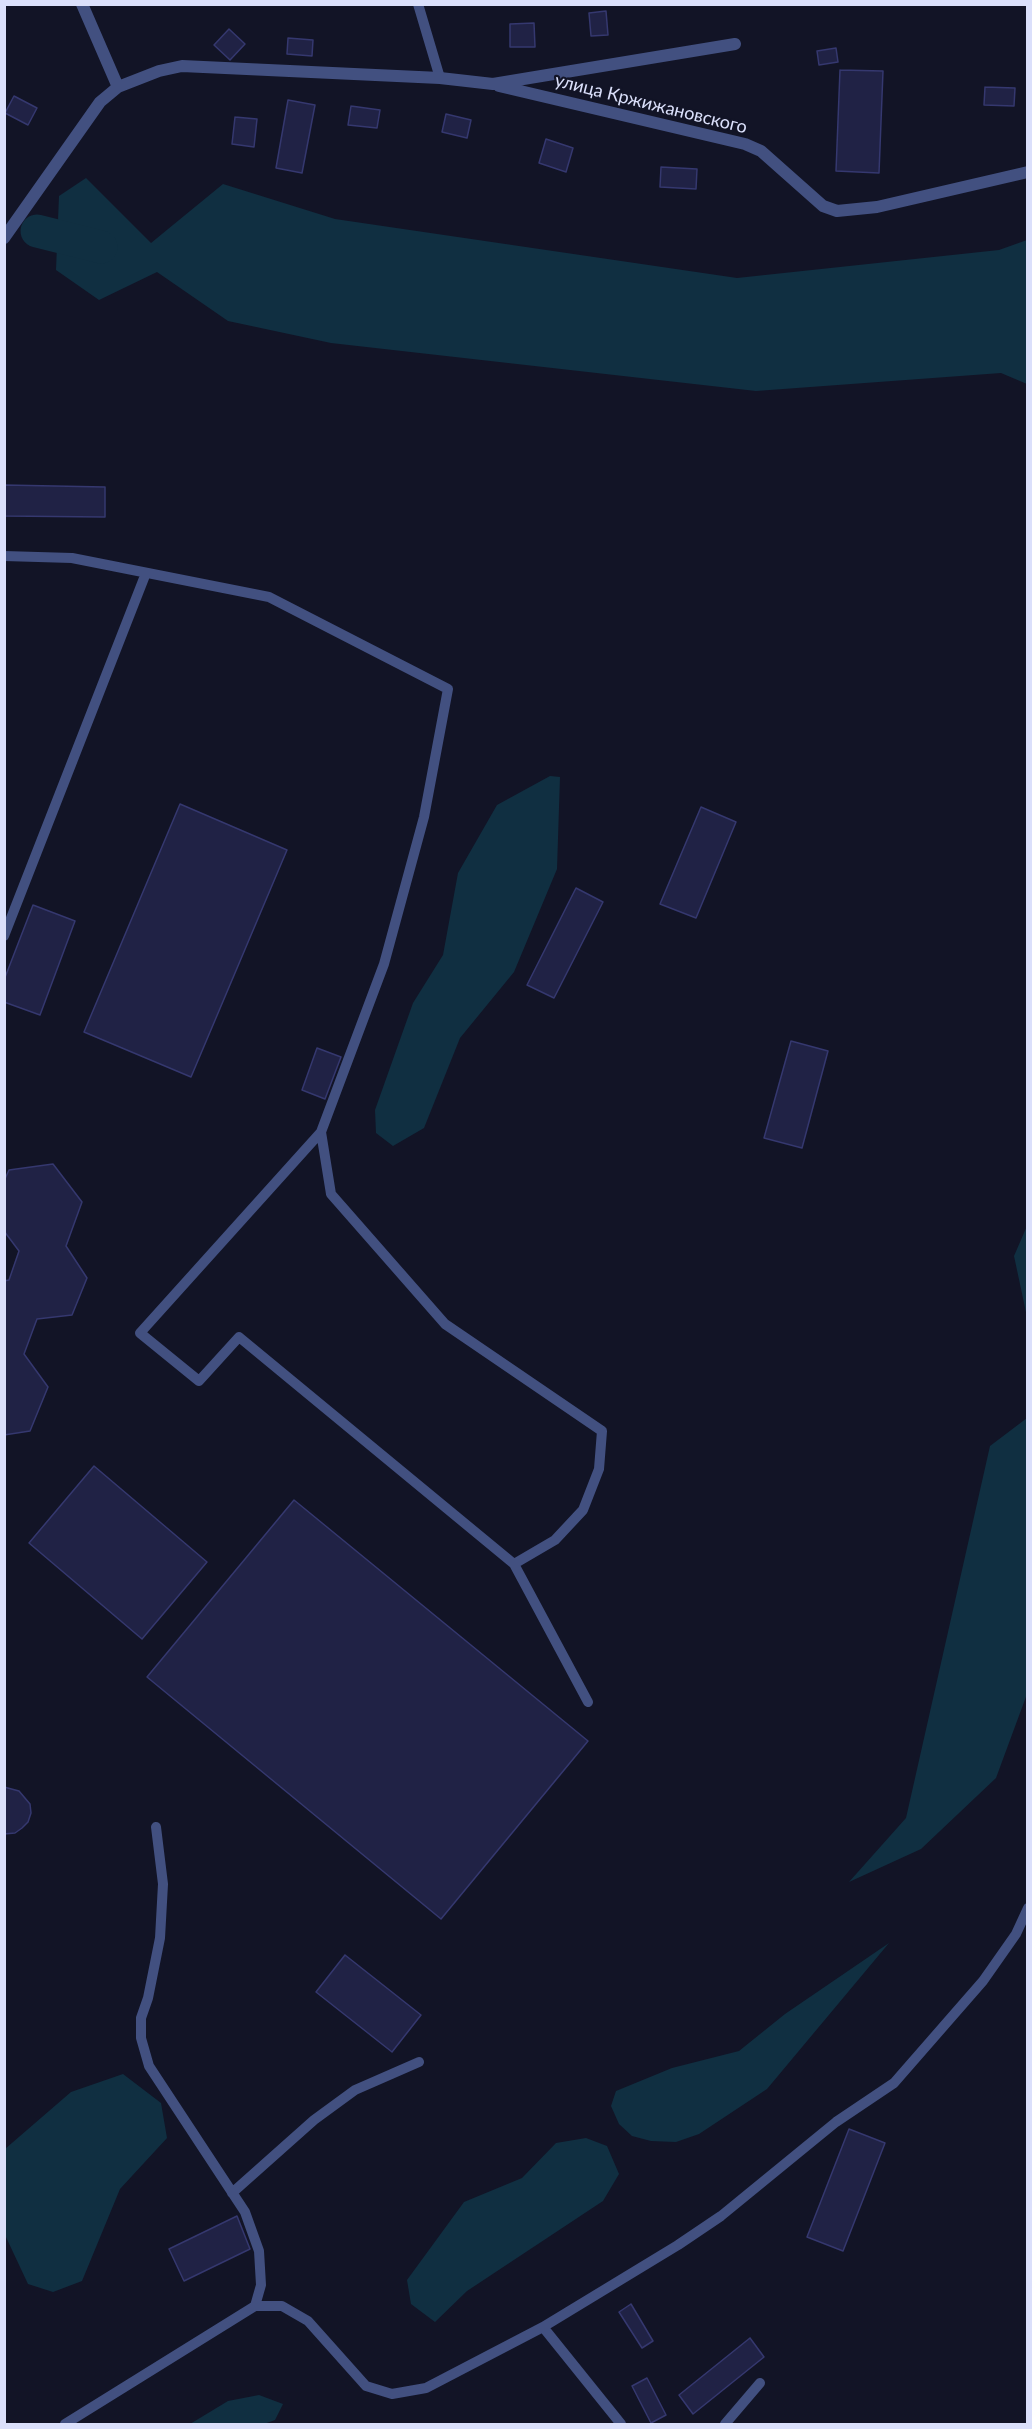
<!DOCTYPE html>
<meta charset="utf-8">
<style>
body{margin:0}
#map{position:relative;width:1032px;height:2429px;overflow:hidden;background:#121426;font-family:Lato,sans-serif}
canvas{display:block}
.frame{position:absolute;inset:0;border:6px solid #dbe0fb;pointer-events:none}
</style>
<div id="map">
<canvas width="1032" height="2429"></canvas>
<div class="frame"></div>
</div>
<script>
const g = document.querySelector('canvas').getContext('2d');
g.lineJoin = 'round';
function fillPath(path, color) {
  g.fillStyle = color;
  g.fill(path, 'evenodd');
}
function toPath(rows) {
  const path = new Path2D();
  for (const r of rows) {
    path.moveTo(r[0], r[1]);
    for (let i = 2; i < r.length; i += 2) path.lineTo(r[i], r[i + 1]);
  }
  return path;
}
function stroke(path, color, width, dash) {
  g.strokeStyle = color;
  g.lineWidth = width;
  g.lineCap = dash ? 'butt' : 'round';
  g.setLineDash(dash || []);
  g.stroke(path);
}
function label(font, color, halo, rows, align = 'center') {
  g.font = font + ' Lato,sans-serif';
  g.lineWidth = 4.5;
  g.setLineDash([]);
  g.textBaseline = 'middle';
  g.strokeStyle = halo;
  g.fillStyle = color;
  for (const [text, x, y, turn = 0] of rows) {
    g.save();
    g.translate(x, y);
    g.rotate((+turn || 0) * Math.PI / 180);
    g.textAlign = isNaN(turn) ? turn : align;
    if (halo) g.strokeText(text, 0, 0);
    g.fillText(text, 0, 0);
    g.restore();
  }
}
const water = toPath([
 [86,178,151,243,223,184,335,219,737,278,999,250,1027,240,1027,384,1001,373,756,391,331,343,228,321,157,272,99,300,56,270,59,196],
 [550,776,560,777,557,869,514,972,460,1038,424,1128,393,1146,376,1133,375,1110,413,1003,443,955,458,873,497,805],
 [1027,1226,1027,1317,1014,1256],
 [1027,1418,1027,1694,996,1778,921,1849,849,1882,906,1818,990,1446],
 [889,1943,767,2089,699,2134,676,2142,651,2141,632,2136,619,2124,611,2106,616,2091,672,2068,739,2051,785,2014],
 [123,2074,161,2103,167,2138,120,2189,82,2281,53,2292,28,2284,5,2235,5,2149,71,2092],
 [586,2138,607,2146,619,2174,603,2201,467,2291,435,2322,411,2304,407,2280,464,2202,522,2178,556,2143],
 [259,2395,283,2404,275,2420,264,2424,190,2424,228,2401]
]);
const river = toPath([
 [37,231,101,247]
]);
const building = toPath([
 [606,11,608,35,591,36,589,13,606,11],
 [534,23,535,47,510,47,510,24,534,23],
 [229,29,245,44,230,60,214,45,229,29],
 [288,38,313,40,312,56,287,54,288,38],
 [836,48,838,62,819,65,817,51,836,48],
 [840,70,883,71,879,173,836,171,840,70],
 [985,87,1015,88,1014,106,984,105,985,87],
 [14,96,37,108,28,125,5,113,14,96],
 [288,100,315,105,302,173,276,168,288,100],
 [351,106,380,110,377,128,348,125,351,106],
 [446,114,471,120,467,138,442,132,446,114],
 [235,117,257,119,254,147,232,144,235,117],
 [546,139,573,148,566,172,539,163,546,139],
 [661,167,697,169,696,189,660,187,661,167],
 [4,485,105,487,105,517,4,516,4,485],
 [180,804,287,850,191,1077,84,1032,180,804],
 [701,807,736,822,696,918,660,904,701,807],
 [576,888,603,902,554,998,527,985,576,888],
 [33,905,75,921,40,1015,4,1002,4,980,33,905],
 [791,1041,828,1051,802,1148,764,1138,791,1041],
 [317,1048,341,1057,325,1099,302,1090,317,1048],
 [53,1164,82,1202,66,1246,87,1278,72,1315,37,1319,24,1354,48,1387,30,1431,4,1435,4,1281,9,1280,19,1251,4,1231,4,1181,9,1170,53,1164],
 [94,1466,207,1562,142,1639,29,1543,94,1466],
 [294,1500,588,1741,441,1919,147,1677,294,1500],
 [4,1787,19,1791,30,1804,31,1813,28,1822,22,1828,15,1833,4,1834,4,1787],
 [345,1955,421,2015,392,2052,316,1992,345,1955],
 [849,2129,885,2143,843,2251,807,2237,849,2129],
 [237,2216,250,2249,184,2281,169,2249,237,2216],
 [631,2304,653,2341,642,2348,619,2312,631,2304],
 [750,2338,764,2357,693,2414,679,2395,750,2338],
 [647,2378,666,2415,651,2423,632,2386,647,2378]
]);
const lane = toPath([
 [418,4,440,78],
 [4,556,72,558,269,597,448,689,424,817,384,964,321,1132,331,1194,445,1324,602,1431,599,1469,583,1510,555,1540,514,1564,588,1702],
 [4,936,146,573],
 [321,1132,140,1333,199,1381,239,1337,514,1564],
 [232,2193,314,2120,355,2090,419,2062],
 [255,2306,282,2306,308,2321,366,2386,392,2394,426,2388,543,2327,678,2245,721,2216,836,2122,894,2083,983,1981,1016,1934,1028,1908],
 [543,2327,621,2424],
 [65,2424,255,2306,261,2285,259,2251,245,2212,149,2066,141,2038,141,2018,148,1998,160,1938,163,1884,156,1827],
 [725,2424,760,2383]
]);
const street = toPath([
 [82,4,118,87],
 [499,86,745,144,761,151,823,206,837,211,877,207,1028,172],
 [4,238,100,102,118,87,159,71,182,66,440,78,493,84,735,44]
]);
const streetNames = [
 ["улица Кржижановского",651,104,14]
];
fillPath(water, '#102f41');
stroke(river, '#102f41', 33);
fillPath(building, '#202245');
stroke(building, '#35386f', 1.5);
stroke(lane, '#425080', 10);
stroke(street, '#425080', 12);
label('18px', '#dbe0fb', '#121426', streetNames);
</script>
